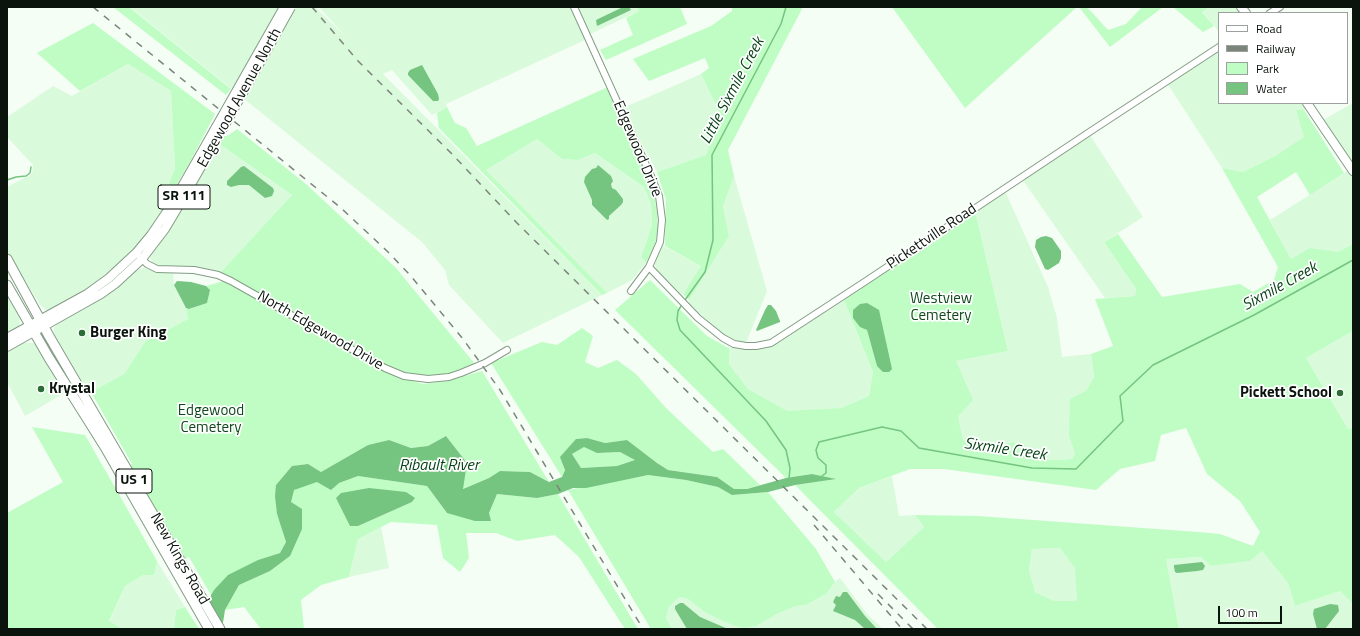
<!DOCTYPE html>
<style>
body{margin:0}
#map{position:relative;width:1360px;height:636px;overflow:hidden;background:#f4fef4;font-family:"Titillium Web",sans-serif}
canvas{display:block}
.frame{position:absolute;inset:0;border:8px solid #0b140c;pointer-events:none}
.legend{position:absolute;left:1218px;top:12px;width:130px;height:92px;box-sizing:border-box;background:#fff;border:1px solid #9da19e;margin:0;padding:5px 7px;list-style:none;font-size:12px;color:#0b140c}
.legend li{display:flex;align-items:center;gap:8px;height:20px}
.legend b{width:20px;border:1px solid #9da19e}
.scale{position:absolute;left:1218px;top:606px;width:64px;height:18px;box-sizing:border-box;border:2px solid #0b140c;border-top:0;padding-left:5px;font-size:12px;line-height:14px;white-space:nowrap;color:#0b140c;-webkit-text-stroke:3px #fff;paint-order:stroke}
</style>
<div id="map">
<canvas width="1360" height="636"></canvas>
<div class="frame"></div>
<ul class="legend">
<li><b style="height:5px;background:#fff"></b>Road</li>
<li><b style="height:5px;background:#7c857c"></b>Railway</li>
<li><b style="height:11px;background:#bffdc5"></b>Park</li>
<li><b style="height:11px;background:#75c47f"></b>Water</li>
</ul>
<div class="scale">100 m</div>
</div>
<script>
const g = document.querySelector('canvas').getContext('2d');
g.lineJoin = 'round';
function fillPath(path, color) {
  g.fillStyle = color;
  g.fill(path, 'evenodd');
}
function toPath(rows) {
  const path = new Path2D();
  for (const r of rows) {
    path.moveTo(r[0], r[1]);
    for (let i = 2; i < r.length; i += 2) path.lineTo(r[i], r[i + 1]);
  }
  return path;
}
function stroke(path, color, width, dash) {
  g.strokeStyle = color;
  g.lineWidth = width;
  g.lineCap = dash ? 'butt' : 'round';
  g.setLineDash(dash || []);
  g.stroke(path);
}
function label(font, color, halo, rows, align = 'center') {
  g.font = font + ' "Titillium Web",sans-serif';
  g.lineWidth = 3.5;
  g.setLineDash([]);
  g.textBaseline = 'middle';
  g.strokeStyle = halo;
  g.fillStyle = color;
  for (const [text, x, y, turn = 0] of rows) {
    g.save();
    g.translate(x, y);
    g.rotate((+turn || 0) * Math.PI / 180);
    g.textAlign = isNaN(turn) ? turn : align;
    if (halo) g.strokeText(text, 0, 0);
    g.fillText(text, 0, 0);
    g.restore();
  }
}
const built = toPath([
 [130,7,315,7,345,36,319,7,572,7,587,39,446,104,447,107,432,115,392,70,383,74,602,295,503,343,449,285,445,270,422,242],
 [578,7,637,7,639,11,590,34],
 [1209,7,1236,7,1240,13,1219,13,1219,32,1202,11],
 [1219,49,1219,103,1304,103,1307,108,1304,110,1296,110,1305,137,1275,156,1243,172,1222,168,1167,83],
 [128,64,171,91,175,168,167,187,175,193,155,225,133,251,116,266,86,289,54,308,46,310,40,305,7,250,7,187,32,174,33,165,7,137,7,117,53,86,72,96],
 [701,74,721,115,706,155,657,172,623,108],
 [1353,103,1353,161,1351,162,1323,120],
 [1090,135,1143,217,1104,242,1136,289,1135,296,1105,298,1022,179],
 [537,139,562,159,578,160,595,153,644,187,651,204,652,225,641,257,646,263,632,280,607,293,486,170],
 [598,165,611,184,612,188,616,190,623,199,621,205,609,216,607,220,592,206,596,168],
 [218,143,292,195,220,273,182,267,164,267,157,265,153,263,150,258,151,252],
 [1349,170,1353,176,1353,244,1338,252,1310,249,1291,259,1270,220],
 [734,176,767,291,746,343,736,341,723,334,689,304,689,300,729,236,723,206],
 [1005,191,1048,287,1057,318,1062,357,1091,354,1094,377,1086,391,1069,436,1075,454,1072,459,1054,460,1026,456,1014,442,995,446,963,441,958,416,956,361,1008,351,975,211],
 [662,245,701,266,683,294,680,295,656,269,655,264],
 [144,268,160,272,173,272,174,285,186,308,188,319,145,342,124,374,89,393,54,334,54,328,57,324,91,305,112,292,135,271],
 [7,296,20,319,19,326,7,334],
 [844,300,873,372,869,396,841,408,787,412,748,389,729,364,731,345,777,343],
 [1353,331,1353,428,1348,429,1306,358],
 [24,343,33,343,38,345,66,392,25,416,7,382,7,352],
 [892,476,899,516,915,515,924,527,886,562,834,512,859,488],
 [381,527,389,568,349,577,358,539],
 [1060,548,1076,568,1077,601,1054,601,1035,592,1029,570,1032,549],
 [1262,551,1288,583,1295,606,1340,591,1353,604,1353,629,1179,629,1166,559,1201,557,1211,566,1250,561],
 [157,561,185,607,176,610,174,629,122,629,109,622,125,586,143,575,154,575],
 [840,578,867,614,883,629,672,629,666,618,669,607,677,599,681,597,688,599,706,613,746,628,756,626,779,613,796,606,806,605,826,594,835,582]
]);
const green = toPath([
 [113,7,129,7,231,89,226,95],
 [637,7,680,7,687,24,606,60,600,50,633,35,626,18,639,11],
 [732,7,803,7,728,150,734,176,723,206,729,236,689,300,683,294,701,266,665,246,666,200,657,172,706,155,721,115,701,74,709,68,705,58,649,81,633,59,711,26,732,11],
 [892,7,1077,7,965,108],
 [1079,7,1087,7,1108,30,1126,24,1142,7,1163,7,1110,47],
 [1173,7,1209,7,1202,12,1214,26,1203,32],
 [93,23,215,114,191,160,173,191,167,188,175,168,171,91,128,64,80,91,37,53],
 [608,87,653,190,657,212,658,232,653,251,646,263,641,257,652,225,651,204,644,187,595,153,578,160,562,159,537,139,486,170,607,293,602,295,439,128,437,113,447,107,455,123,466,128,477,146],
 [1296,110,1304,110,1344,173,1310,195,1296,172,1257,197,1291,259,1310,248,1338,252,1353,244,1353,331,1306,358,1348,429,1353,428,1353,604,1340,591,1295,606,1288,583,1262,551,1250,561,1211,566,1201,557,1166,559,1179,629,938,629,795,485,834,479,812,474,786,478,615,310,650,280,707,336,730,349,729,364,748,389,787,411,841,408,869,396,873,372,844,300,975,211,1008,351,956,361,973,400,958,416,963,440,995,446,1014,442,1026,456,1054,460,1072,459,1075,454,1069,436,1070,399,1086,391,1094,377,1091,354,1113,346,1095,299,1135,296,1136,289,1104,242,1118,234,1162,297,1240,284,1253,292,1274,280,1278,267,1222,168,1243,172,1275,156,1304,137],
 [879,310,877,366,867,330,864,327],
 [1186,428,1207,474,1240,501,1260,532,1253,546,1220,534,1198,532,978,516,915,515,924,527,886,562,834,512,859,488,910,469,944,469,1096,490,1120,469,1155,461,1161,435],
 [1060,548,1075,568,1077,601,1054,601,1035,592,1029,570,1032,549],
 [237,129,306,184,396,268,475,364,459,371,443,375,424,376,408,374,390,368,245,285,220,273,292,195,218,143,223,137,229,135],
 [224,281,244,290,406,379,423,384,447,381,482,371,549,482,530,472,500,471,489,478,462,489,467,463,446,436,428,446,411,448,389,440,368,445,321,472,308,464,292,466,276,485,277,514,286,542,280,553,258,560,214,590,211,595,189,557,183,560,129,466,132,464,91,392,124,374,145,342,188,319,186,308,190,309,207,303,210,290,206,286],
 [582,328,593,336,585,362,598,368,617,360,636,374,667,409,713,452,723,449,760,485,747,489,734,489,717,477,668,470,657,463,627,440,605,443,587,438,576,439,562,477,491,363,542,342,557,345],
 [32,427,85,435,157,561,154,575,143,575,125,586,109,621,122,629,7,629,7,513,63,482],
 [584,447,597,453,620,452,636,460,617,466,581,468,572,454],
 [648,475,686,480,718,487,732,495,768,492,816,549,835,582,826,594,806,605,796,606,779,613,756,626,746,628,735,626,706,613,688,599,681,597,677,599,669,607,666,618,672,629,651,629,568,490],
 [358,476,427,486,447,513,489,513,497,494,537,498,558,494,638,629,625,629,579,557,555,535,517,541,496,533,466,533,469,558,460,572,443,558,437,525,391,522,358,539,349,577,321,585,301,600,304,629,261,629,244,607,225,610,239,585,270,571,290,556,290,502,294,489,317,482,339,483],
 [415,499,412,502,358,526,350,525],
 [185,607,199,629,174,629,176,610]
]);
const water = toPath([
 [623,7,629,7,631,10,597,26,596,20],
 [422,65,438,94,439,99,438,101,433,101,408,75,408,73,410,70],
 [598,165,611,176,613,181,611,184,612,188,616,190,623,199,623,202,621,205,609,216,609,219,607,220,592,205,592,200,584,182,585,177,592,169,596,168],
 [244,166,273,188,274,191,272,196,265,198,249,185,239,185,231,187,227,185,227,181,241,167],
 [1046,236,1052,238,1061,251,1061,258,1059,263,1048,270,1045,269,1035,247,1036,240,1041,237],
 [177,281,191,282,206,286,210,290,207,303,189,309,186,308,174,285],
 [867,303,879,310,892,369,889,372,883,372,877,366,867,330,860,327,853,318,853,310,860,304],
 [768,305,771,305,776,311,780,321,780,322,757,331,756,330,765,310],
 [446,436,467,463,463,489,489,478,500,471,530,472,549,482,562,477,565,470,560,457,576,439,587,438,605,443,627,440,657,463,668,470,717,477,734,489,747,489,786,478,812,474,836,479,795,485,768,492,732,495,718,487,686,480,648,475,586,488,573,488,558,494,537,498,497,494,489,513,491,521,475,521,447,513,427,486,358,476,339,483,331,490,317,482,294,490,291,502,302,509,302,529,290,556,270,571,239,585,225,610,222,629,204,629,211,595,214,590,228,575,258,560,280,553,286,542,277,514,275,496,276,485,292,466,308,464,321,472,368,445,389,440,411,448,428,446],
 [584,447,597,453,620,452,635,460,617,466,581,468,572,454],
 [369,488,406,492,415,498,412,502,358,526,350,526,336,498,341,493],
 [1202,562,1205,566,1203,570,1197,571,1177,573,1175,572,1174,567,1174,565],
 [843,592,847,592,865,616,877,629,865,629,855,620,833,611,836,605,833,602,836,596,840,597],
 [680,603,683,603,700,617,728,629,687,629,675,609,675,606],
 [1330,604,1338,605,1339,611,1325,629,1317,629,1313,614,1314,609]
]);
const stream = toPath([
 [7,180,16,177,26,176,30,173,31,167],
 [685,300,705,272,713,240,712,155,781,24,786,7],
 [681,306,678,311,677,320,680,330,766,421,786,450,790,468,789,479],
 [822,476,826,473,826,465,818,458,816,450,819,442,882,427,901,431,919,448,1032,468,1076,469,1123,421,1120,396,1153,365,1254,315,1353,260]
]);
const minor = toPath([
 [574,7,651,176,659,196,662,220,660,242,649,267,631,291],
 [1270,13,1280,7],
 [136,253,147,264,157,269,194,270,218,275,231,281,385,368,404,376,428,379,449,377,461,373,485,363,507,350],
 [649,267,698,318,723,338,734,344,746,346,756,346,771,343,866,281,1091,131,1219,47]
]);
const major = toPath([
 [1241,7,1246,13],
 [1307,103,1353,171],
 [7,338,87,294,109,278,136,253,151,235,172,204,216,127],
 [7,347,101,294,115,284,142,259,165,229,174,214,221,132]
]);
const highway = toPath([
 [7,259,49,336,220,629],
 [7,285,49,358,105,447,209,629]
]);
const rail = toPath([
 [93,7,341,208,387,251,410,275,463,339,500,390,643,629],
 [312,7,358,61,452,154,517,223,927,629],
 [814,525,902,629],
 [878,594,913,629]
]);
const majorBridge = toPath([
 [216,127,284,7],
 [221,132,291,7]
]);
const markers = [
 [82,333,4,"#2c6d37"],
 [41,389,4,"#2c6d37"],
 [1340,393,4,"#2c6d37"]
];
const shields = [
 [184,197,52],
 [134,481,36]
];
const shieldNames = [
 ["SR 111",184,197],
 ["US 1",134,481]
];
const streetNames = [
 ["Edgewood Avenue North",240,98,-61],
 ["Edgewood Drive",637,149,67],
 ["Pickettville Road",932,237,-34],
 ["North Edgewood Drive",320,331,30],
 ["New Kings Road",179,559,60]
];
const parkNames = [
 ["Westview",941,299],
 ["Cemetery",941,316],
 ["Edgewood",211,411],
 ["Cemetery",211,428]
];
const poiNames = [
 ["Burger King",90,333],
 ["Krystal",49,389],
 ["Pickett School",1332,393,"right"]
];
const waterNames = [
 ["Little Sixmile Creek",733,91,-62],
 ["Sixmile Creek",1280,287,-29],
 ["Sixmile Creek",1005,450,8],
 ["Ribault River",439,466]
];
fillPath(built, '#dafadc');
fillPath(green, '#bffdc5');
fillPath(water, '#75c47f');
stroke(stream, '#75c47f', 1.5);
stroke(minor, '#849c86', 8);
stroke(major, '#849c86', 10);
stroke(highway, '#849c86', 11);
stroke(minor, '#fff', 6);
stroke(major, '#fff', 8);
stroke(highway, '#fff', 9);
stroke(rail, '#7c857c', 1.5, [7, 7]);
stroke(majorBridge, '#849c86', 10, []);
stroke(majorBridge, '#fff', 8);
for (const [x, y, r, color] of markers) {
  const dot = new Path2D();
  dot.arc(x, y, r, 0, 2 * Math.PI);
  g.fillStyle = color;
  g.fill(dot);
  stroke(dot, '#fff', 1.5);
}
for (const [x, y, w] of shields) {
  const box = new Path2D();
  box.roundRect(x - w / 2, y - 12, w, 24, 3);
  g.fillStyle = '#fff';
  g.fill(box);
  stroke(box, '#0b140c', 1);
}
label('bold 14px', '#0b140c', null, shieldNames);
label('15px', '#0b140c', '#fff', streetNames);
label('15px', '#0f481c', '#fff', parkNames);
label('bold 15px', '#0b140c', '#fff', poiNames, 'left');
label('italic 16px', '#074317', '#fff', waterNames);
</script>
